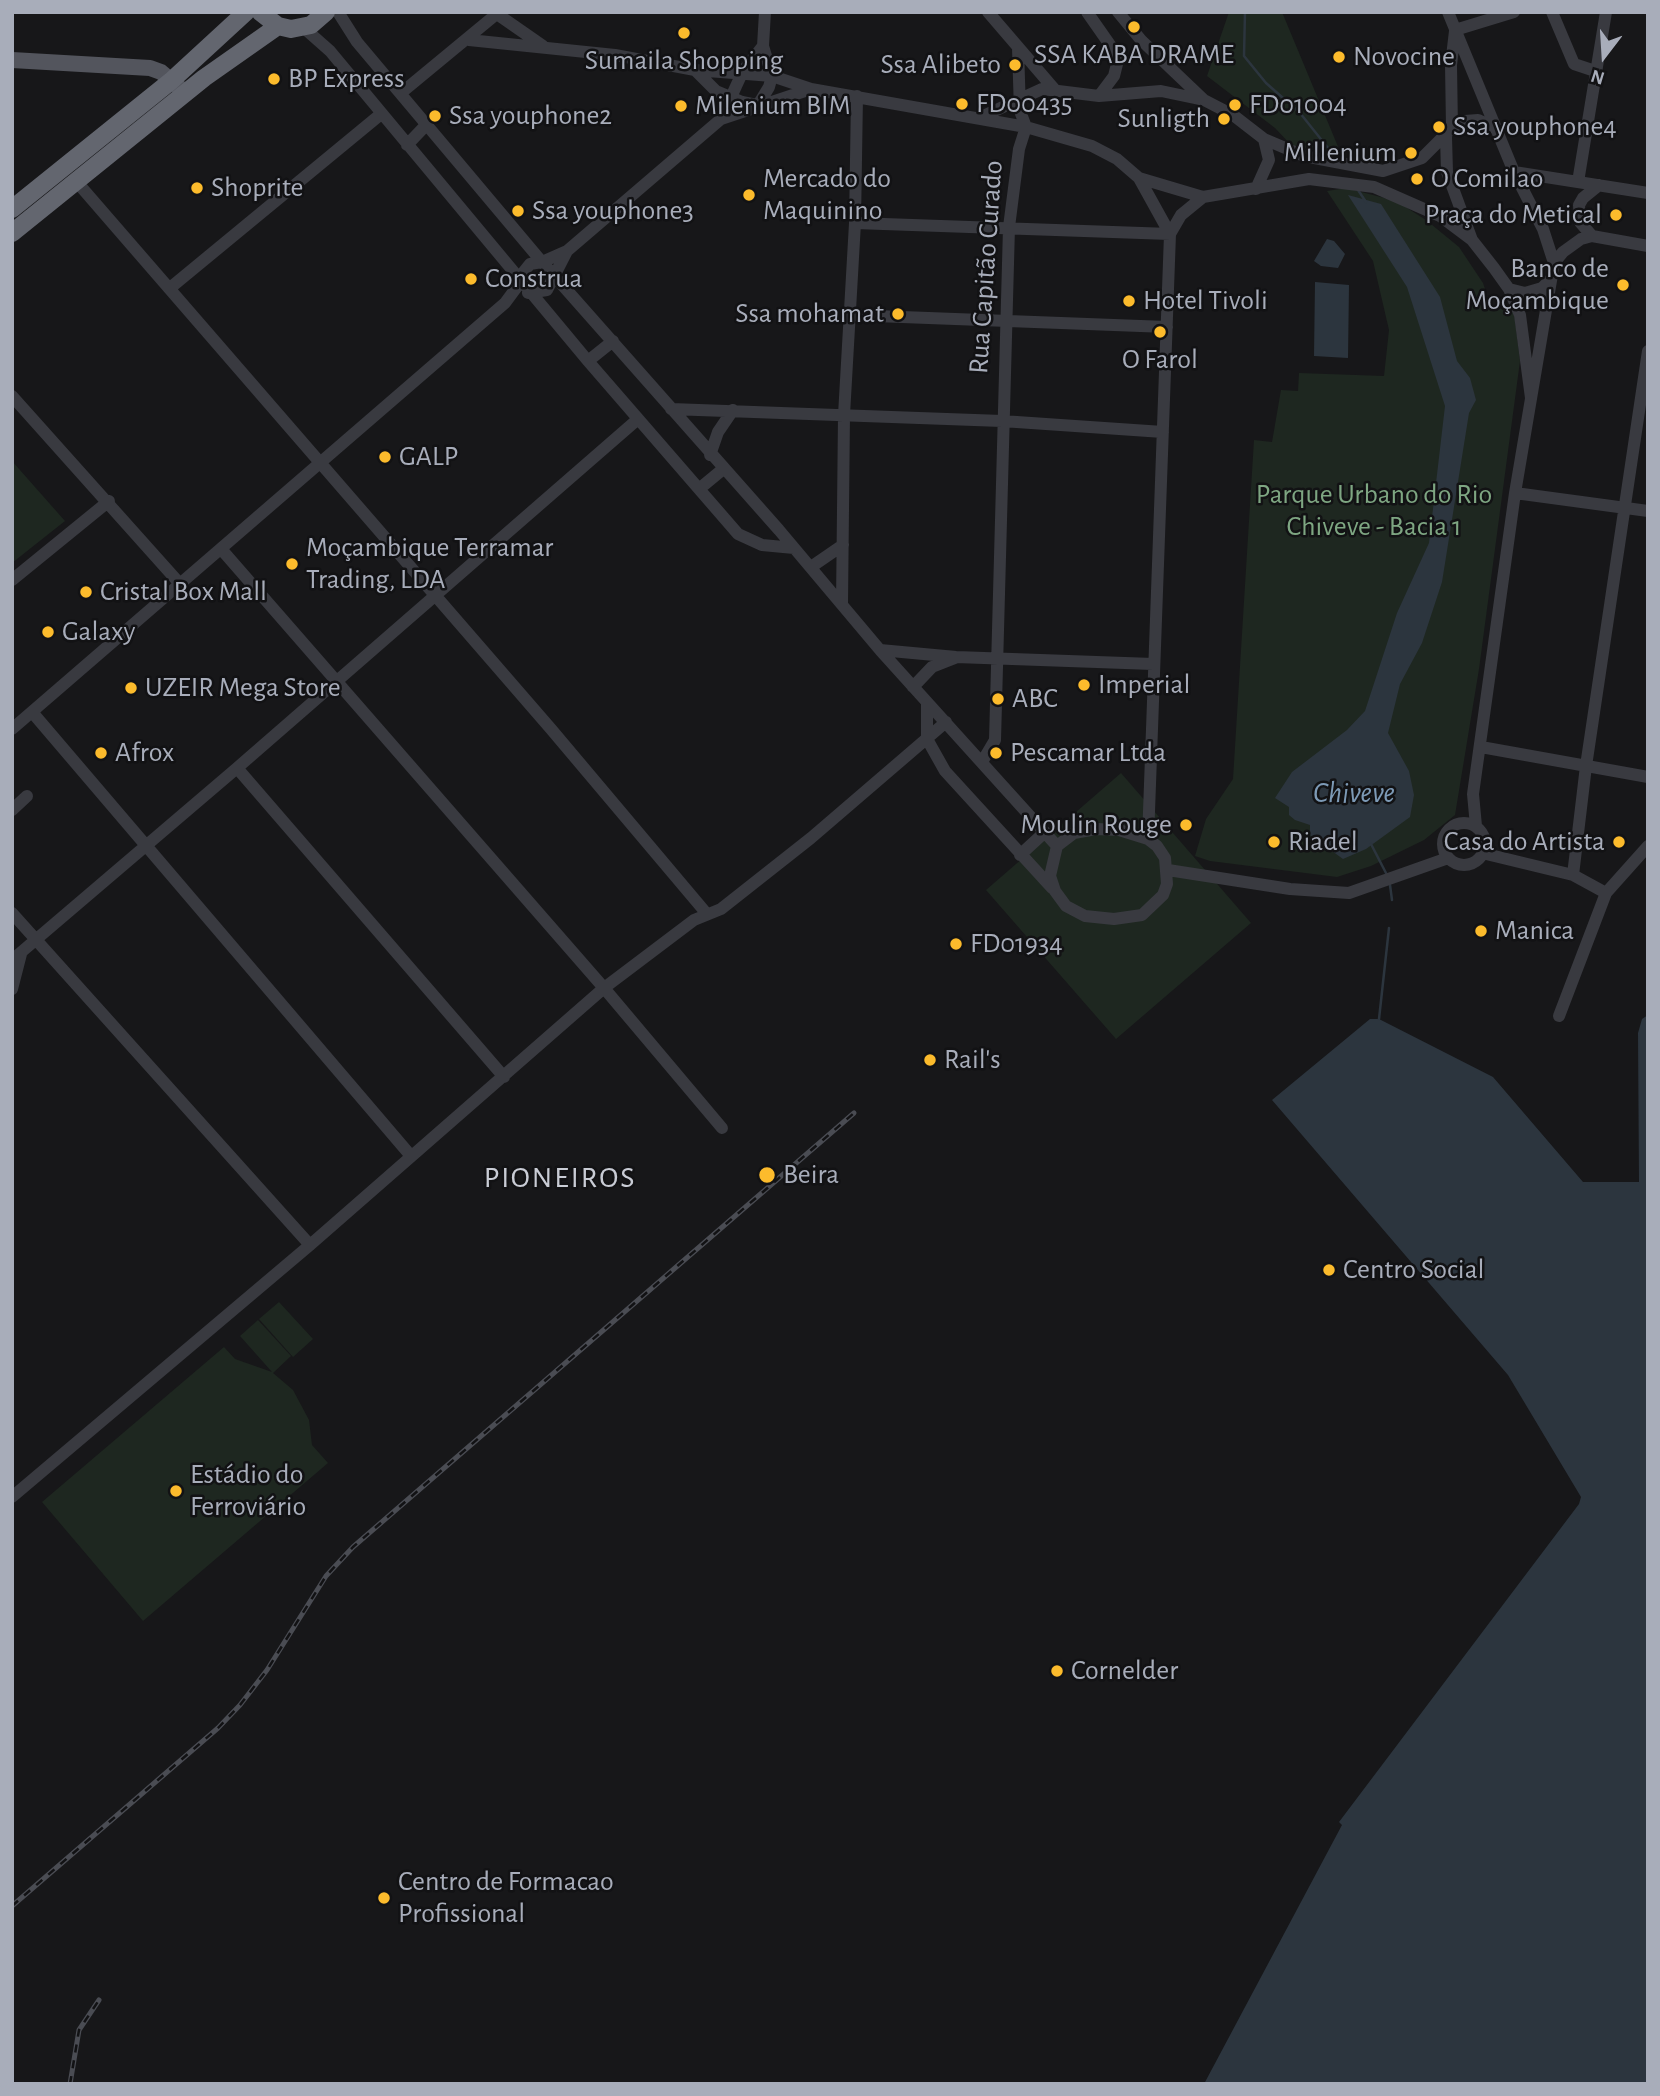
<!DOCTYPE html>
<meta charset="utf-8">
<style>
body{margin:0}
#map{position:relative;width:1660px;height:2096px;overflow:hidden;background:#171719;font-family:"Alegreya Sans",sans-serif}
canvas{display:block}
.frame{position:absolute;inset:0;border:14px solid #a8adba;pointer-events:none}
.north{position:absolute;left:1569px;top:21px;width:70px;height:70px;-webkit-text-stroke:5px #121214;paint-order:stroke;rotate:197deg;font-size:19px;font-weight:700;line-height:28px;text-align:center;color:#a8adba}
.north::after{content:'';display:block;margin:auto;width:24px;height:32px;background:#a8adba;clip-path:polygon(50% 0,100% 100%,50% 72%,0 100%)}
</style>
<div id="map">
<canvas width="1660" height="2096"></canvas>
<div class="frame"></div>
<div class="north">N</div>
</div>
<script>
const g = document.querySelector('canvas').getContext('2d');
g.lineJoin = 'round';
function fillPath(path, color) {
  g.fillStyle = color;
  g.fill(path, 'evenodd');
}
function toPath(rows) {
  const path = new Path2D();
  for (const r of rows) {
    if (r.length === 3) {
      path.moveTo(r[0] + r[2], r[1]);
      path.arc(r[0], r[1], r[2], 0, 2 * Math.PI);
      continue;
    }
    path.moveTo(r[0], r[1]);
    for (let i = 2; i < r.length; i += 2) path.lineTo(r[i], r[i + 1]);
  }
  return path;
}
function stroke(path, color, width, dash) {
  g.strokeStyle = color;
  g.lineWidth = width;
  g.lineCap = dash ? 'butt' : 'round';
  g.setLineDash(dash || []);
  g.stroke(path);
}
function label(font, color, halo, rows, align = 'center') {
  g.font = font + ' "Alegreya Sans",sans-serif';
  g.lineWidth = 5;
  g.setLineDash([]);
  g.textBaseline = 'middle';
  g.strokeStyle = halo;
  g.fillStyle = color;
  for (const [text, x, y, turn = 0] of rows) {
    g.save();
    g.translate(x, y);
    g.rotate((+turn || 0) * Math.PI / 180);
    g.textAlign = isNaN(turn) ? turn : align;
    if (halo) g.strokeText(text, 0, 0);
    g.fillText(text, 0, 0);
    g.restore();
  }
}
const green = toPath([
 [1229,12,1282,12,1339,149,1327,153,1292,146,1275,128,1207,76],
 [1346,188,1396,201,1426,220,1459,247,1483,283,1491,307,1514,311,1520,361,1479,669,1455,815,1424,840,1371,866,1337,877,1210,861,1195,856,1206,819,1233,779,1254,440,1272,442,1281,390,1298,391,1299,373,1384,376,1389,330,1373,261,1327,191],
 [12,461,65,521,12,563],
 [1121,773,1251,923,1116,1039,986,890],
 [279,1302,313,1339,293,1357,259,1319],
 [258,1320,291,1356,273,1373,293,1390,309,1420,312,1445,328,1463,143,1621,42,1502,224,1347,235,1359,272,1372,240,1336]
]);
const water = toPath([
 [1348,195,1381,204,1440,297,1457,361,1470,378,1476,400,1469,413,1442,582,1422,643,1400,684,1388,733,1409,771,1414,795,1410,817,1366,849,1343,859,1310,835,1310,825,1295,820,1289,815,1289,807,1275,798,1292,772,1347,730,1365,711,1397,613,1429,543,1445,406,1407,287],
 [1327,239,1334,241,1345,254,1338,268,1321,266,1314,261],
 [1315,282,1349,285,1348,358,1314,356],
 [1648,1015,1648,2084,1204,2084,1342,1825,1339,1822,1579,1504,1581,1497,1508,1375,1272,1100,1370,1019,1379,1019,1493,1077,1583,1182,1639,1182,1638,1033,1642,1019]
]);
const stream = toPath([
 [1245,12,1244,56,1266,83,1300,113,1336,158],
 [1358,190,1366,202],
 [1371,844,1387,875],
 [1390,885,1392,900],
 [1379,1019,1389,928]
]);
const minor = toPath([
 [338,12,357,42,542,262,779,530,880,650,1057,846],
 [988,12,1055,90],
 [1087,12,1115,52,1117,64,1114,76,1099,96],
 [1118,12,1141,40,1204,100],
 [1448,12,1514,172,1543,229,1554,263,1515,493,1473,794,1476,826],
 [1552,12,1574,64,1595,71],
 [497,14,543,46],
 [304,28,330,51,588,361,738,534,762,545,794,548],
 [1455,30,1514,12],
 [469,40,615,55,695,70,772,76,811,89,1026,127,1092,146,1117,159,1139,178,1203,197,1309,179,1374,187,1440,216,1472,240,1494,268,1509,289,1520,315,1531,398],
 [1018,48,1020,111,1026,127],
 [695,70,716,91,742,102,757,105],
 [401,93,499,12],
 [758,105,769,87,772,76,763,46,765,12],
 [979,118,1042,89,1099,96,1161,91,1204,100,1233,115,1264,139,1304,156,1383,171,1422,158,1452,128,1465,121,1478,120,1497,129],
 [721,119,743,71,763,46],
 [1452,128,1451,65,1455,31],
 [1446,137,1447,172,1472,240],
 [407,145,427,124],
 [1514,172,1648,193],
 [1139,178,1170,234],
 [76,181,551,729,707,914],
 [1578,182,1606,12],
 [1256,189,1269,160,1264,139],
 [855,223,1170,234],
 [1592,236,1580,222,1579,205,1583,198,1599,185],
 [1554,263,1563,252,1581,239,1592,236,1648,246],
 [170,288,381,114],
 [1509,289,1525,293,1542,288,1551,279],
 [528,293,547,290,567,251],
 [849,315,1167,327],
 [588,361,613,341],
 [12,396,181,585],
 [671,409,1002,421,1163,432],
 [710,455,718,432,733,410],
 [699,489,722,470],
 [1515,493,1648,511],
 [222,550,604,988,722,1128],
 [811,567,843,545],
 [12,580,109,501],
 [842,604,844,415,855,223,857,96],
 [880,650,956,657,1153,664],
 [913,687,932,667,955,658],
 [927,703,927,739,945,771,1052,888],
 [32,712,411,1156],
 [12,729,505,303,522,280,522,274,530,264,542,262,567,251,721,119,811,89],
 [1481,747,1648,777],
 [982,762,995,740,1009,227,1019,149,1026,127],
 [237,768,638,419],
 [12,810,27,796],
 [1464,844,21],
 [1096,829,1119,830,1148,839,1157,846,1165,858,1167,884,1163,895,1142,915,1114,919,1085,916,1066,906,1055,891,1050,876,1057,846,1074,833,1096,829],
 [1148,839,1170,234,1181,215,1203,197],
 [1482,853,1573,875,1606,893],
 [1020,855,1045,832],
 [1168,870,1290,889,1349,893,1448,858],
 [1573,875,1586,766,1648,351],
 [12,913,310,1245],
 [12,960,237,768,504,1077],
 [12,989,21,954],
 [1559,1016,1606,893,1648,846],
 [12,1497,310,1245,604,988,694,920,721,909,811,838,946,722]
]);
const major = toPath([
 [12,60,150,68,161,72,181,89]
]);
const highway = toPath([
 [260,12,278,26,291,29,311,25,326,12],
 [12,209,171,81,246,12],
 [12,233,204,78,278,26]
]);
const rail = toPath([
 [12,1906,218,1728,240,1705,267,1670,326,1576,353,1547,854,1113],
 [70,2084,79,2030,99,2000]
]);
const markers = [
 [1134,27,7,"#fcbb2c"],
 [684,33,7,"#fcbb2c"],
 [1339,57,7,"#fcbb2c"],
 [1015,65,7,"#fcbb2c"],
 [274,79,7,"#fcbb2c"],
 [962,104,7,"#fcbb2c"],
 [1235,105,7,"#fcbb2c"],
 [681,106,7,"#fcbb2c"],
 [435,116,7,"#fcbb2c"],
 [1224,119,7,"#fcbb2c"],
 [1439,127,7,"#fcbb2c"],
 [1411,153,7,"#fcbb2c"],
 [1417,179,7,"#fcbb2c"],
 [197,188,7,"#fcbb2c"],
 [749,195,7,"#fcbb2c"],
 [518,211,7,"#fcbb2c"],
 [1616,215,7,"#fcbb2c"],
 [471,279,7,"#fcbb2c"],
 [1623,285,7,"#fcbb2c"],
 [1129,301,7,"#fcbb2c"],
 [898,314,7,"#fcbb2c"],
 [1160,332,7,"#fcbb2c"],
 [385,457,7,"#fcbb2c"],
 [292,564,7,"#fcbb2c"],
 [86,592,7,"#fcbb2c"],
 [48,632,7,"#fcbb2c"],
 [1084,685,7,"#fcbb2c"],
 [131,688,7,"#fcbb2c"],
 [998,699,7,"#fcbb2c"],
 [101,753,7,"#fcbb2c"],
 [996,753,7,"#fcbb2c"],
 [1186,825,7,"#fcbb2c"],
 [1274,842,7,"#fcbb2c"],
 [1619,842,7,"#fcbb2c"],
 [1481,931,7,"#fcbb2c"],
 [956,944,7,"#fcbb2c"],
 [930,1060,7,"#fcbb2c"],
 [767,1175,9,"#fcbb2c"],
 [1329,1270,7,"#fcbb2c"],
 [176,1491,7,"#fcbb2c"],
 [1057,1671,7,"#fcbb2c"],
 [384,1898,7,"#fcbb2c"]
];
const poiNames = [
 ["SSA KABA DRAME",1134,55,"center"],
 ["Novocine",1353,57],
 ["Sumaila Shopping",684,61,"center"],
 ["Ssa Alibeto",1001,65,"right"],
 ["BP Express",288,79],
 ["FD00435",976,104],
 ["FD01004",1249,105],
 ["Milenium BIM",695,106],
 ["Ssa youphone2",449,116],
 ["Sunligth",1210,119,"right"],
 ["Ssa youphone4",1453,127],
 ["Millenium",1397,153,"right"],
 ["Mercado do",763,179],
 ["Maquinino",763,211],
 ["O Comilao",1431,179],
 ["Shoprite",211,188],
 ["Ssa youphone3",532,211],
 ["Praça do Metical",1602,215,"right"],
 ["Banco de",1609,269,"right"],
 ["Moçambique",1609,301,"right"],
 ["Construa",485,279],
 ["Hotel Tivoli",1143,301],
 ["Ssa mohamat",884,314,"right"],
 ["O Farol",1160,360,"center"],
 ["GALP",399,457],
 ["Moçambique Terramar",306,548],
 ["Trading, LDA",306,580],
 ["Cristal Box Mall",100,592],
 ["Galaxy",62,632],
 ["Imperial",1098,685],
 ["UZEIR Mega Store",145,688],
 ["ABC",1012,699],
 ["Afrox",115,753],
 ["Pescamar Ltda",1010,753],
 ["Moulin Rouge",1172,825,"right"],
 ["Riadel",1288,842],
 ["Casa do Artista",1605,842,"right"],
 ["Manica",1495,931],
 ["FD01934",970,944],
 ["Rail's",944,1060],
 ["Beira",783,1175],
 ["Centro Social",1343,1270],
 ["Estádio do",190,1475],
 ["Ferroviário",190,1507],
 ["Cornelder",1071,1671],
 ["Centro de Formacao",398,1882],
 ["Profissional",398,1914]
];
const streetNames = [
 ["Rua Capitão Curado",986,267,-86]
];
const parkNames = [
 ["Parque Urbano do Rio",1374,495],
 ["Chiveve - Bacia 1",1374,527]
];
const waterNames = [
 ["Chiveve",1354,793]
];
const neighbourhoodNames = [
 ["PIONEIROS",560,1178]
];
fillPath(green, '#1e2720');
fillPath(water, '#2c353e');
stroke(stream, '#2c353e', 2.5);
stroke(minor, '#393a40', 12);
stroke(major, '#53555d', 16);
stroke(highway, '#63666f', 18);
stroke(rail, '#4a4c53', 5);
stroke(rail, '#121214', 2.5, [8]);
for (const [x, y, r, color] of markers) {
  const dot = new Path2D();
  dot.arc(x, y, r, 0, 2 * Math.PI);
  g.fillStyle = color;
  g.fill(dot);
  stroke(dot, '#121214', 2.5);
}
label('28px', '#a8adba', '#121214', poiNames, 'left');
label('28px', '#a8adba', '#121214', streetNames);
label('28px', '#7ea682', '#121214', parkNames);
label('italic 30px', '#7d9ab6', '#121214', waterNames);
g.letterSpacing = '2px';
label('30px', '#c9ccd5', '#121214', neighbourhoodNames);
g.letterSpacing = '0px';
</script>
